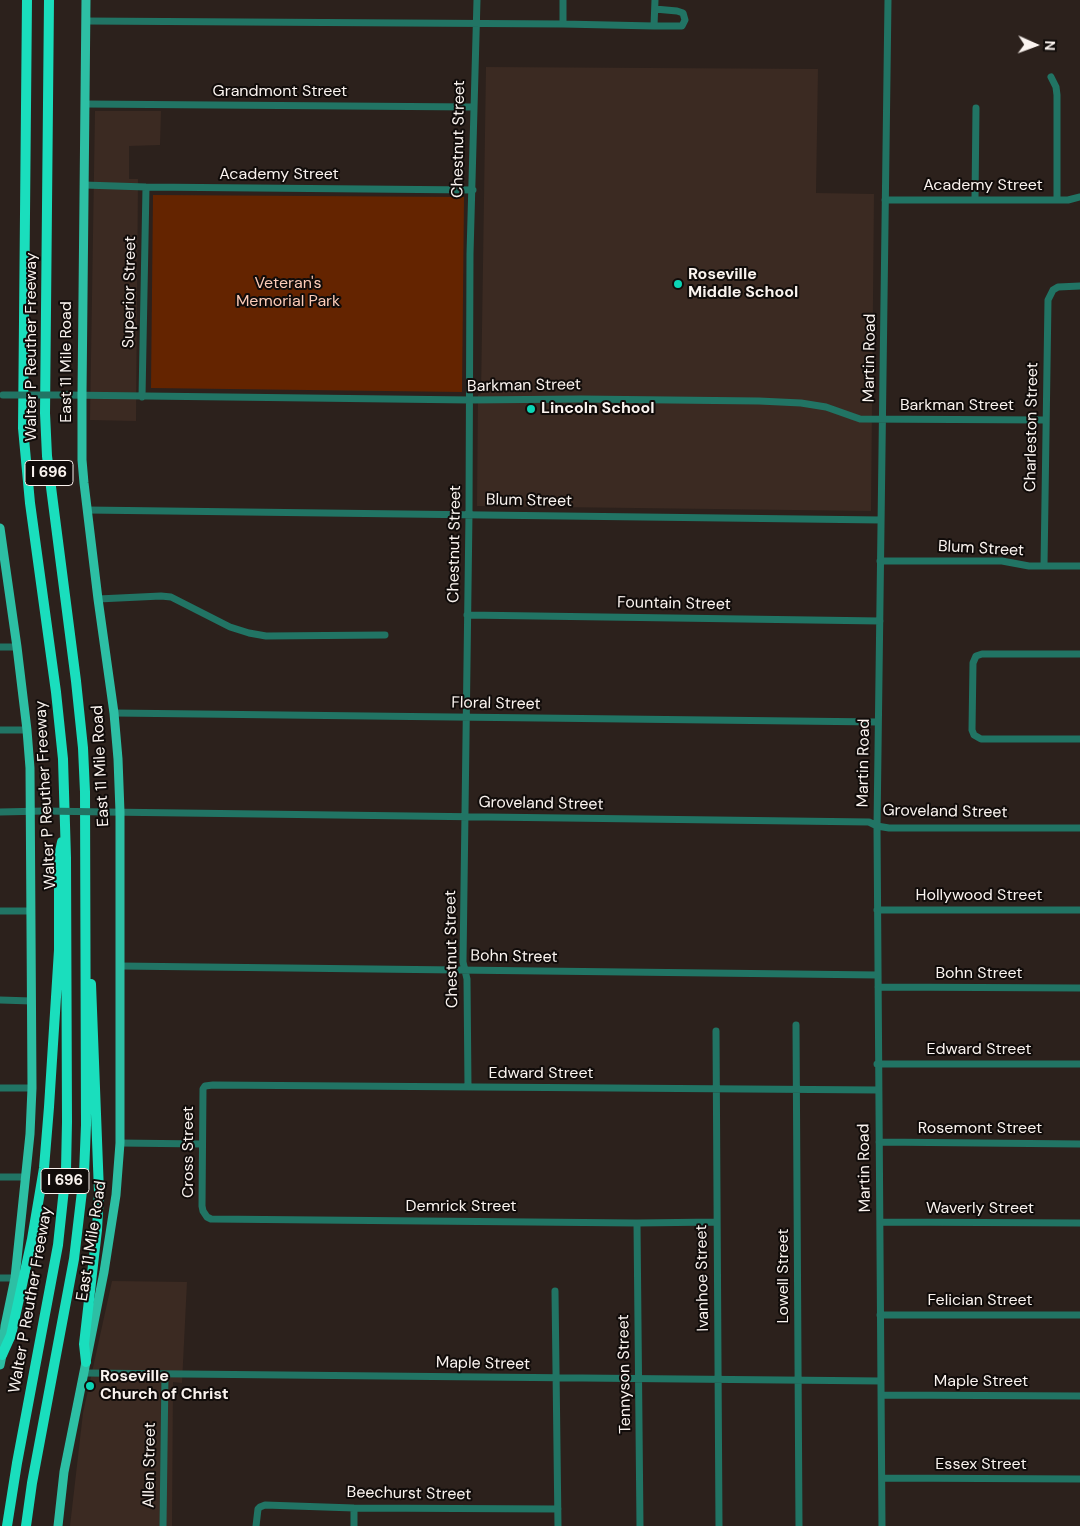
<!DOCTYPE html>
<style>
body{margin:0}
#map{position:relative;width:1080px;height:1526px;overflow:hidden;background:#2c211c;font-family:"DM Sans",sans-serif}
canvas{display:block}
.north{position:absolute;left:1010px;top:20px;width:50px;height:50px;-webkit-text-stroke:4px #110c0a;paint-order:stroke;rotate:92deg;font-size:14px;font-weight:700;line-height:20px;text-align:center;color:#faf3ef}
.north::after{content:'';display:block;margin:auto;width:18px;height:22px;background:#faf3ef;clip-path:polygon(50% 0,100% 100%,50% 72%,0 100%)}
</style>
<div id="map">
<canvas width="1080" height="1526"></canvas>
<div class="north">N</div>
</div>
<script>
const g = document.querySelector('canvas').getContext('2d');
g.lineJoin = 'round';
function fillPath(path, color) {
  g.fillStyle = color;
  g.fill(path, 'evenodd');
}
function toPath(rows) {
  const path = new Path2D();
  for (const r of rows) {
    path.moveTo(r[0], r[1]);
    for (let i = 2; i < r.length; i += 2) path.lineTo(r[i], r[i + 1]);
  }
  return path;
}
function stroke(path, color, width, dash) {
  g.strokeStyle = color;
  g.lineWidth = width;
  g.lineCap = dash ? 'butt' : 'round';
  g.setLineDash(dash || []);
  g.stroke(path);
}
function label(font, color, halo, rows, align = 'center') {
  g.font = font + ' "DM Sans",sans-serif';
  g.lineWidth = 4;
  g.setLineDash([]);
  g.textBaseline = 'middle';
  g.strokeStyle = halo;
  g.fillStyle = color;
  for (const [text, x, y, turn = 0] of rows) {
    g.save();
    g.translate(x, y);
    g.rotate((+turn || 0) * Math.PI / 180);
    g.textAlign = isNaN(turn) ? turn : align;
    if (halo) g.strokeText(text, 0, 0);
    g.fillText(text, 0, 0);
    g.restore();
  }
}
const built = toPath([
 [486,67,818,69,816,193,874,194,871,511,477,506,478,395,481,394],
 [95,111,161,111,160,145,129,146,129,179,138,179,136,421,90,420],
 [112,1281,187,1282,182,1383,173,1382,172,1526,70,1526,83,1413]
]);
const green = toPath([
 [153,195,464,197,462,392,151,388]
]);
const minor = toPath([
 [86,21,563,24,654,26,655,0],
 [563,24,563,0],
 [654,26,682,26,685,20,683,13,677,11,655,9],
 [1051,77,1056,87,1057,95,1057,199],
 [85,104,474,107],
 [84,185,146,187,473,190],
 [885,200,1068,200,1080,197],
 [975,200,976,108],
 [65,395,470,400,581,399,759,401,801,403,826,407,860,419,1046,420],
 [142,397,146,187],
 [87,510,881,520],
 [880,561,1002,561,1029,566,1080,566],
 [1044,566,1048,300,1053,290,1058,287,1080,286],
 [98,599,161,596,171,597,230,627,249,633,266,636,385,635],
 [467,615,880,621],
 [0,647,17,647],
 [1080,654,982,654,976,656,973,663,972,730,974,735,981,739,1080,739],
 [114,713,878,722],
 [0,730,27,730],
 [0,812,45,811],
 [106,812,869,822,877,826,889,828,1080,828],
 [877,910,1080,910],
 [0,911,31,911],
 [120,966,878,975],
 [878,987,1080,988],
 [0,1000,32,1001],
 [796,1025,799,1526],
 [716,1031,719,1526],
 [877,1064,1080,1064],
 [468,1087,467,979,463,962,469,514,470,254,477,0],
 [0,1088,32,1088],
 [879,1142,1080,1144],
 [120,1143,202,1144],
 [0,1177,25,1177],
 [716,1222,637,1223,211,1219,207,1217,203,1211,202,1206,203,1089,205,1086,213,1085,878,1090],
 [880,1222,1080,1223],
 [637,1223,640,1526],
 [0,1278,15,1278],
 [555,1291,558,1526],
 [880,1315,1080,1315],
 [84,1373,881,1381],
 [881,1395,1080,1396],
 [882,1478,1080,1479],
 [354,1508,354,1526],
 [163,1526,165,1374],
 [256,1526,258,1509,260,1507,265,1505,354,1508,558,1509],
 [882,1526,877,826,888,0]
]);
const major = toPath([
 [0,528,17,647,27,730,30,768,32,1088,30,1134,15,1278,5,1326,2,1355,0,1365],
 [58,1526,64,1472,104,1272,116,1195,120,1143,120,812,118,759,114,713,98,599,84,483,82,460,82,395,86,0]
]);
const highway = toPath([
 [2,1355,11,1335,17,1308,32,1239,44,1168,49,1107,59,950,59,857,62,842],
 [86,1362,84,1344,97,1230,99,1192,91,984],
 [7,1526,17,1463,58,1245,66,1170,67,1122,66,858,63,759,56,692,30,503,23,428,27,0],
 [26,1526,32,1483,74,1259,84,1174,86,1125,85,792,83,748,76,681,47,456,45,413,49,0]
]);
const minorBridge = toPath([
 [3,395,65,395],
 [45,811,106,812]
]);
const markers = [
 [678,284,5,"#0bd5b5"],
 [531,409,5,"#0bd5b5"],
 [90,1386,5,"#0bd5b5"]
];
const shields = [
 [49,473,48],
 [65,1181,48]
];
const shieldNames = [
 ["I 696",49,473],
 ["I 696",65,1181]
];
const streetNames = [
 ["Grandmont Street",280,92],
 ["Chestnut Street",459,139,-89],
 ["Academy Street",279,175],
 ["Academy Street",983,186],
 ["Superior Street",130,292,-89],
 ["Walter P Reuther Freeway",32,347,-90],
 ["Martin Road",870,358,-89],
 ["East 11 Mile Road",67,362,-90],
 ["Barkman Street",524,386,-1],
 ["Barkman Street",957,406],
 ["Charleston Street",1032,427,-89],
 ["Blum Street",529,501,1],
 ["Chestnut Street",455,544,-89],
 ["Blum Street",981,549,3],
 ["Fountain Street",674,604,1],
 ["Floral Street",496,704,1],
 ["Martin Road",864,763,-89],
 ["East 11 Mile Road",101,766,-93],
 ["Walter P Reuther Freeway",46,795,-93],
 ["Groveland Street",541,804,1],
 ["Groveland Street",945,812,1],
 ["Hollywood Street",979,896],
 ["Chestnut Street",452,949,-91],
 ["Bohn Street",514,957,1],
 ["Bohn Street",979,974],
 ["Edward Street",979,1050],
 ["Edward Street",541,1074],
 ["Rosemont Street",980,1129],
 ["Cross Street",189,1152,-90],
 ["Martin Road",865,1168,-91],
 ["Demrick Street",461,1207],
 ["Waverly Street",980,1209],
 ["East 11 Mile Road",92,1241,-81],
 ["Lowell Street",784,1276,-90],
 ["Ivanhoe Street",703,1278,-91],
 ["Walter P Reuther Freeway",31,1300,-80],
 ["Felician Street",980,1301],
 ["Maple Street",483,1364,1],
 ["Tennyson Street",625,1374,-91],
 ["Maple Street",981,1382],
 ["Allen Street",150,1465,-89],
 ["Essex Street",981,1465],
 ["Beechurst Street",409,1494,1]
];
const poiNames = [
 ["Roseville",688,275],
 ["Middle School",688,293],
 ["Lincoln School",541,409],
 ["Roseville",100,1377],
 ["Church of Christ",100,1395]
];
const parkNames = [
 ["Veteran's",288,284],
 ["Memorial Park",288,302]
];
fillPath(built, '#3b2a22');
fillPath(green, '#642400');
stroke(minor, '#217464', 7);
stroke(major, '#2dbfa4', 9);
stroke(highway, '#1adebd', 10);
stroke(minorBridge, '#217464', 7);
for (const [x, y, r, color] of markers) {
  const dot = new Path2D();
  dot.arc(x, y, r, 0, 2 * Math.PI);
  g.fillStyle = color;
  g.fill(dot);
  stroke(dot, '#110c0a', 2);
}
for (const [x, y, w] of shields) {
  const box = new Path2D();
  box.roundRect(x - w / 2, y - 12.5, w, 25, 4);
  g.fillStyle = '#110c0a';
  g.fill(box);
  stroke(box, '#faf3ef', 1);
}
label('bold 15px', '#faf3ef', null, shieldNames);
label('16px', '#faf3ef', '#110c0a', streetNames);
label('bold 16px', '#faf3ef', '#110c0a', poiNames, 'left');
label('16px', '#fcccb8', '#110c0a', parkNames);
</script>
